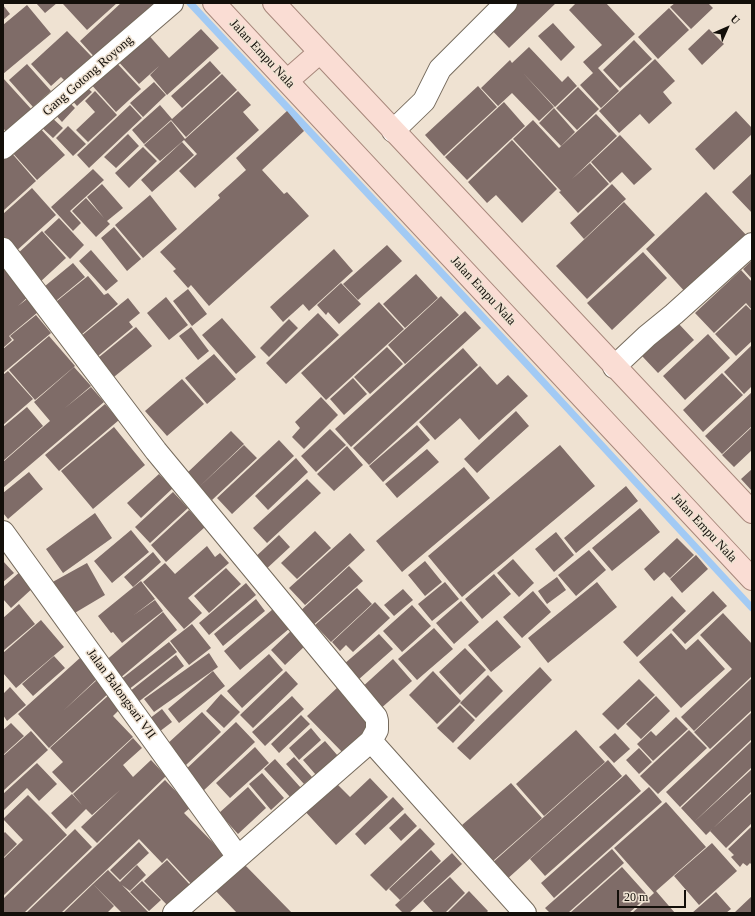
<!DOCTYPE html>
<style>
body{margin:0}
#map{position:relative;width:755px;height:916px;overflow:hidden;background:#efe2d2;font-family:Georgia,serif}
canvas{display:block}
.frame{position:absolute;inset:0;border:4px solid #130f0a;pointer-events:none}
.north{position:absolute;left:707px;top:8px;width:40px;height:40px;-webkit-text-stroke:3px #efe2d2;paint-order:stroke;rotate:45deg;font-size:11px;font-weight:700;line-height:16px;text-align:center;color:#130f0a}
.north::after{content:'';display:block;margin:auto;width:14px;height:18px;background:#130f0a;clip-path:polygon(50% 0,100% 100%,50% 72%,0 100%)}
.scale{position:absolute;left:617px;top:890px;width:69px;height:18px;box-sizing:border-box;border:2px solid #130f0a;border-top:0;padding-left:5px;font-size:12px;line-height:14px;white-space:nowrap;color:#130f0a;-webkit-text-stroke:3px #efe2d2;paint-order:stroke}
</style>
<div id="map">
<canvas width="755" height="916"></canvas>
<div class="frame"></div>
<div class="north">U</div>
<div class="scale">20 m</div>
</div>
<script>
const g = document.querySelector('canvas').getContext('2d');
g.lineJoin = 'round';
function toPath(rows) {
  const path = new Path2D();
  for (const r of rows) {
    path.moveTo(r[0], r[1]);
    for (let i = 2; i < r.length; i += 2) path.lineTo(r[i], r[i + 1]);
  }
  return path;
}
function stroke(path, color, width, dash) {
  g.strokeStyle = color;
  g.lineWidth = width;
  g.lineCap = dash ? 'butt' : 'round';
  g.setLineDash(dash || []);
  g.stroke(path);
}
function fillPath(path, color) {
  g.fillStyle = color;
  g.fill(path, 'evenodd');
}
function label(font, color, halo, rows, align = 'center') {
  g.font = font + ' Georgia,serif';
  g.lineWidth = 3;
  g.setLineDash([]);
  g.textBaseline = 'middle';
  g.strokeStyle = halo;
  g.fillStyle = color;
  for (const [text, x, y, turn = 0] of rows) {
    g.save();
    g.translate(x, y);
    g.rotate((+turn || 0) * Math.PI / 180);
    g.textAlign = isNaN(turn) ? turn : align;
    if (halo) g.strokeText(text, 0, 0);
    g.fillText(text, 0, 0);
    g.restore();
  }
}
const stream = toPath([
 [190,3,522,359,752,608]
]);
const building = toPath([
 [36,3,57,3,45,13],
 [64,3,117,3,87,30,63,4],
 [121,3,162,3,98,61,80,41],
 [508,3,556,3,509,48,486,24],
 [576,3,606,3,635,34,598,68,619,91,601,108,580,85,593,73,583,62,602,45,569,10],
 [675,3,708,3,713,8,691,29,670,7],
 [3,5,10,14,3,20],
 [27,5,51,34,3,74,3,25],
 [669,8,689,30,658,59,638,37],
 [553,23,575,47,561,61,538,36],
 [201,29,219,48,167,95,150,75,159,66,139,84,115,58,145,31,169,58],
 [709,29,724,44,702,65,688,49],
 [67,31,92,57,65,81,61,77,51,86,31,64],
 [634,40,652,59,620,88,603,70],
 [529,47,562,82,568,76,577,86,555,107,523,73,554,107,539,121,512,93,498,106,481,88,510,60,512,63],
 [655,59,675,81,663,92,672,103,649,124,640,114,619,133,599,111],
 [114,60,141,89,116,112,89,82],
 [210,61,221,73,182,108,171,96],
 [27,64,51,91,33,107,9,80],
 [222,74,237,90,186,137,171,120,144,144,132,130,160,105,172,119],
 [3,78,33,111,8,134,3,128],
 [154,82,166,95,143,117,130,103],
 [84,85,92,92,77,106,70,98],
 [478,86,497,107,444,156,425,135],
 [578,87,599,109,577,130,556,108],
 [95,91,117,115,88,142,76,130,95,112,85,101],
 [238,91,251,105,243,112,259,130,195,188,179,171,197,154,184,140,160,161,144,145,171,121,185,139],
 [65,98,75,108,62,122,52,111],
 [504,102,525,126,467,180,445,157],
 [130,105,142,118,89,168,77,155],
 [554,108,575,132,561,146,539,123],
 [287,111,304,131,262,170,284,194,287,192,309,216,209,306,191,285,188,288,173,271,176,269,160,252,220,198,218,195,246,170,236,158],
 [736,111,752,128,752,134,714,170,695,149],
 [596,114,617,136,572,179,590,163,609,184,578,213,559,192,561,191,513,139,533,120,559,148],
 [49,115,63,128,53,138,39,125],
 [37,125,65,155,37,180,10,150],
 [68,126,86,144,73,156,56,138],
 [128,134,139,146,116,168,104,157],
 [620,135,652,169,634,185,622,172,610,183,591,162],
 [512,140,557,189,522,223,496,195,487,203,468,182],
 [182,142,194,155,152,192,141,180],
 [143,147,157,161,129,188,115,173],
 [9,150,36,181,3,211,3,156],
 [93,169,104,180,70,211,81,223,73,231,51,207],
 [752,173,752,213,732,192],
 [102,184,123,208,107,221,110,224,96,237,72,211,86,198,104,218,87,197],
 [612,184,626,199,584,239,570,223],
 [32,188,56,215,14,253,3,240,3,214],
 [706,192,748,237,687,294,646,249],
 [150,195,177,229,143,258,115,225],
 [624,202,655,235,587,299,556,266],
 [59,218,84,245,70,259,44,232],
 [114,227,141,259,127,271,101,238],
 [42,231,66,258,39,283,15,256],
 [387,245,402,261,358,300,343,284],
 [334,249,353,271,309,311,303,304,283,322,270,307],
 [91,250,118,281,106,291,79,261],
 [643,252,667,278,612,330,587,303],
 [752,260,752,279,743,269],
 [73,263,85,277,51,305,39,291],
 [3,265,29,296,18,306,27,299,38,312,9,336,12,340,3,348],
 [741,270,752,282,752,310,746,303,714,333,695,313],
 [416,274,438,298,405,328,383,304],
 [88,276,104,295,108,293,118,304,75,340,52,305],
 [341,283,361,304,339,324,328,312,326,315,317,305],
 [188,289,207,314,192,326,173,301],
 [441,296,459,315,405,364,388,345],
 [166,297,188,325,169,340,147,313],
 [128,298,140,313,129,322,133,327,92,361,75,341],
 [379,302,404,329,326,400,301,373],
 [746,305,752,311,752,341,736,356,715,334],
 [465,311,481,328,351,447,335,429],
 [318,313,339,335,286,384,266,363],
 [36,315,51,333,3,373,3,349,14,340,10,336],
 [222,318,256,357,236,374,202,335],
 [289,319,298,328,269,357,260,348],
 [678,323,694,340,658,373,642,356],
 [136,327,152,346,109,381,93,362],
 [191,327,209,351,198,360,179,336],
 [708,334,730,358,685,400,663,376],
 [49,336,75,366,35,400,9,370],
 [752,345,752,386,744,394,724,372],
 [387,347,403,364,370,394,354,377],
 [463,348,478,365,369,465,353,448],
 [214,354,236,379,207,404,185,378],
 [480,366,497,385,508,375,528,396,479,440,460,418,435,440,419,422,446,397,463,415,446,397],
 [74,367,91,386,65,408,91,387,104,402,3,488,3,462,50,421,34,402],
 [8,371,33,399,3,425,3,375],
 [722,373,743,395,703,432,683,410],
 [353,378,367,394,344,415,330,399],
 [182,379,204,404,167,436,145,411],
 [752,392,752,426,722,454,705,436],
 [321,397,338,415,304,449,292,437,300,428,295,422],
 [105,404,119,420,59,471,45,455],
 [27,407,43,426,3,461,3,427],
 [516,411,529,426,477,473,464,459],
 [417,425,430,440,383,482,369,466],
 [114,427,145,465,93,509,61,471],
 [752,427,752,450,734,467,722,455],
 [330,429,346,445,316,472,301,456],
 [231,431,244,444,199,487,186,474],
 [279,440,294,456,232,514,217,498],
 [244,445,257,458,212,500,199,487],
 [560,445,595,486,462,597,428,556],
 [347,446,363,465,334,491,317,474],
 [427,449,439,462,397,498,385,484],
 [296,458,308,472,268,510,255,496],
 [464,467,490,498,402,572,376,541],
 [752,469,752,491,741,479],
 [29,472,43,489,8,519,3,513,3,493],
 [159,474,173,488,141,518,127,503],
 [307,479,321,493,267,543,253,528],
 [626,486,638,501,576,553,564,538],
 [173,492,188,508,150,543,135,527],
 [640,508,660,532,612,571,592,548],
 [189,510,205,527,166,562,151,545],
 [95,513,112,538,63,573,46,549],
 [131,530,149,552,112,583,94,561],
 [315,531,331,548,297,579,281,563],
 [556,532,574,555,554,572,535,549],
 [350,533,365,550,305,605,289,588],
 [279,535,290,547,263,572,252,560],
 [677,538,694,555,670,578,664,572,654,581,644,569],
 [207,546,215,557,220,553,229,563,188,598,202,613,184,629,143,582,165,563,175,574],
 [589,550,606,570,576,596,558,575],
 [153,552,161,562,133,587,124,577],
 [696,555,708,569,682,593,670,579],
 [513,559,534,583,519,597,497,573],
 [3,561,14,573,3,582],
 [425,561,442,582,425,596,408,575],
 [87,563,105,595,68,617,49,584],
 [349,566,363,581,310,628,297,614],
 [226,568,241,584,209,613,194,596],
 [22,570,35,586,11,608,3,599,3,587],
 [494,574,511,594,482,619,465,599],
 [557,577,566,590,547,604,538,591],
 [141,581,155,599,134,615,155,600,163,611,122,643,113,632,111,633,98,616],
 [445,582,459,599,432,621,418,604],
 [597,582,617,607,548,663,528,638],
 [246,583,256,595,209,635,199,623],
 [357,588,372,604,331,642,315,625],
 [403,589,413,600,394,616,384,605],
 [533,591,551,612,522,638,503,617],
 [713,591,727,606,685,644,672,630],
 [672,596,686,611,637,657,623,642],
 [256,599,265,611,223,646,214,634],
 [461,601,479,622,454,644,436,623],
 [375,602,390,618,353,652,346,645,340,651,332,642],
 [19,604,35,624,3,651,3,618],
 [412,605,431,626,402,652,383,631],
 [273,609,290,628,240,670,224,651],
 [163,612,177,630,119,679,104,662],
 [723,613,752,644,752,676,694,731,681,717,732,669,700,635],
 [41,620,64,647,16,688,3,673,3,653],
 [497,620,521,647,491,672,468,645],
 [192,624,211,648,189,665,170,641],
 [434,628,453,649,417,680,398,659],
 [293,629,307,644,285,665,271,650],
 [671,633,686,650,698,639,725,669,681,708,639,662],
 [379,634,393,649,358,680,344,664],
 [169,642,177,652,128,690,120,680],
 [465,648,486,670,460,695,439,672],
 [209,653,218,667,154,712,144,699],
 [269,654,283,670,242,708,227,691],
 [176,655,184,666,137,703,129,692],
 [54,656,65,668,33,696,22,684],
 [81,657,99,677,63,711,98,679,110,692,49,748,18,714],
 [393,659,412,681,379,710,360,689],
 [540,667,552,680,470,760,457,748],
 [213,671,225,686,179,723,168,709],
 [286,671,298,684,253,728,240,715],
 [433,671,461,701,437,724,409,695],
 [488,675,503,691,476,718,460,703],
 [752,678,752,710,710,749,694,732],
 [639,679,655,695,618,730,602,714],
 [10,687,26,705,7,721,3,715,3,694],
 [338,687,374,724,343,753,307,716],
 [221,694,240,712,224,728,206,711],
 [109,695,121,708,113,716,133,737,72,793,52,772,63,762,50,748],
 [292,696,304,709,265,746,252,732],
 [656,696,670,711,641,739,626,724],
 [460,705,475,720,453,743,437,728],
 [162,709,172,722,155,735,145,722],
 [202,712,221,732,186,765,166,745],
 [752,712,752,739,680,807,666,792],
 [301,715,310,724,279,753,271,744],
 [676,717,688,729,653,761,637,744,651,731,656,736],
 [236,722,255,742,202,792,183,772],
 [11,723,24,736,3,755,3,730],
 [311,728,321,740,299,760,289,748],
 [576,730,605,762,544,816,516,784],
 [689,730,707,748,658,794,640,776],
 [31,731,48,750,3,791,3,756],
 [615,733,630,749,614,763,599,747],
 [133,738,142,748,123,765,133,777,151,760,166,776,97,843,81,827,120,790,92,815,86,809,66,829,51,813,72,794,82,805,73,794],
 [325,741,338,756,316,775,303,760],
 [752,741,752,767,694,822,681,808],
 [255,747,269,763,230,798,216,783],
 [639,748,652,762,639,774,626,760],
 [294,757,312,777,304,784,286,764],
 [275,759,301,788,291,798,264,769],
 [608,760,622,776,506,880,491,864],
 [37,763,57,784,39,801,27,788,3,811,3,794],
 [752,769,752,791,706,835,694,822],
 [262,773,284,798,271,810,249,784],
 [626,774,641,791,545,876,530,859],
 [370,778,388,797,336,845,302,808,332,779,350,797],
 [165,780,191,807,184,813,226,856,194,887,167,858,171,854,162,863,139,839,61,913,26,913],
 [511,783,542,818,493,861,462,825],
 [248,787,266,808,238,834,219,813],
 [649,787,662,802,554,898,541,883],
 [752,793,752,823,726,848,710,831],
 [28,795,48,815,26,836,48,815,67,835,3,896,3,859,23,840,3,819],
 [393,797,404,809,365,845,355,834],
 [666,802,706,847,656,891,675,913,632,913,654,893,614,848],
 [405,813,417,826,401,841,389,828],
 [752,826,752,865,750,863,747,866,743,863,740,867,731,857,734,855,728,849],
 [420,828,435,844,386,891,370,875],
 [75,829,92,847,24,913,3,913,3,899],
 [5,832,17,844,3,858,3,834],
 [139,842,149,853,120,880,110,870],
 [712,843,737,871,699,905,674,876],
 [612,849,624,863,568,913,550,913,545,908],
 [431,850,441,861,400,900,389,889],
 [452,853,462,864,409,913,403,913,395,905],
 [167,860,191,886,169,907,144,881],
 [242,862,292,913,237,913,214,889],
 [137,865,146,875,130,891,122,885,149,913,122,913,93,884,108,870,120,882],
 [622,867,648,896,629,913,570,913],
 [450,877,465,893,445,913,434,913,423,901],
 [142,881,161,900,149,911,130,892],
 [93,884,114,906,107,913,63,913],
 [469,891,488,911,486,913,447,913],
 [716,892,731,909,726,913,692,913],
 [752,896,752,913,734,913]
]);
const minor = toPath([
 [393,131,424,101,440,69,506,3],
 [3,148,172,3],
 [3,249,156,451,376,717,377,721,377,730,371,741,174,913],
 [614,367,647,336,674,314,752,244],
 [3,532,238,857],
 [371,741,525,913]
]);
const major = toPath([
 [214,3,752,579],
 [274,3,752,512],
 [287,81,320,52]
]);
const streetNames = [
 ["Jalan Empu Nala",262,54,47],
 ["Gang Gotong Royong",88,76,-41],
 ["Jalan Empu Nala",483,291,47],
 ["Jalan Empu Nala",704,528,47],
 ["Jalan Balongsari VII",121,694,54]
];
stroke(stream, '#a2caf4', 7);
fillPath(building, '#7f6c68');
stroke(minor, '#756a5c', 24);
stroke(major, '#a7877b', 24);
stroke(minor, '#fff', 22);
stroke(major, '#faddd4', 22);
label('13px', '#130f0a', '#efe2d2', streetNames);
</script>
